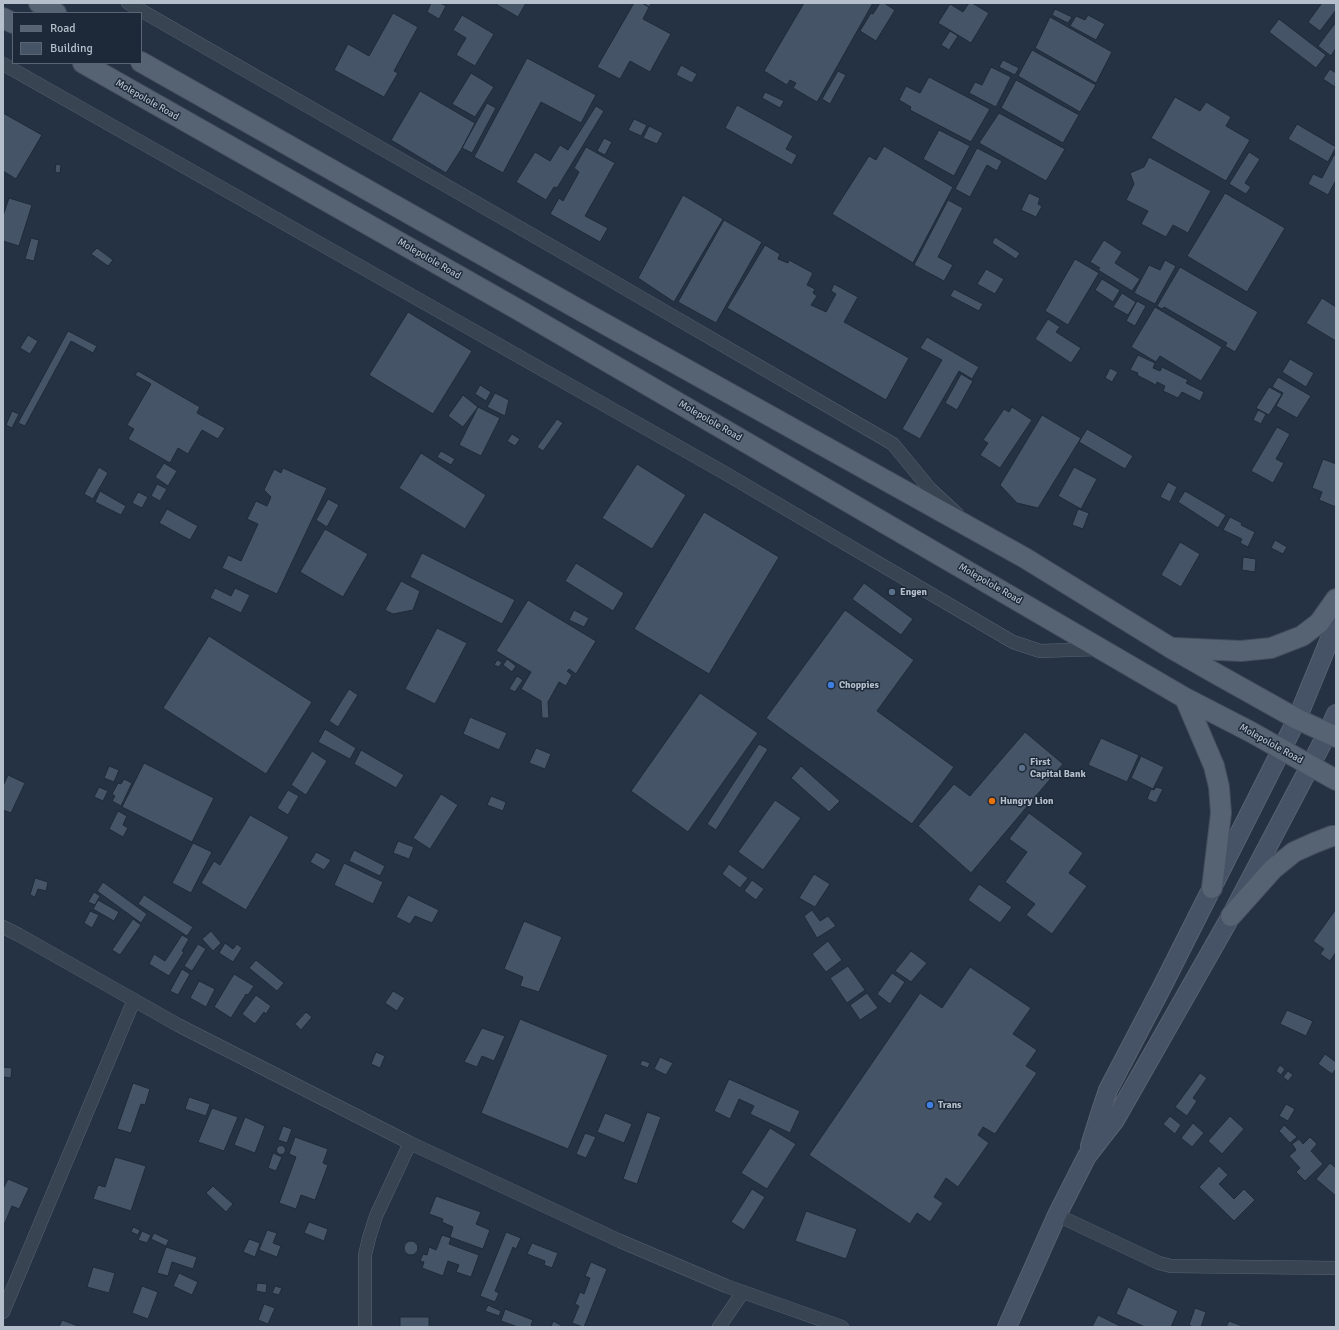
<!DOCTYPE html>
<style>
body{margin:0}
#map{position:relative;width:1339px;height:1330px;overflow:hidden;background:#243243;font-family:Signika,sans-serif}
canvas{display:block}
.frame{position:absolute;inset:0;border:4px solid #b5bfcc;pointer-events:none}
.legend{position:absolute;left:12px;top:12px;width:130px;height:52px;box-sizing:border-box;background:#1d2938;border:1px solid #5a6573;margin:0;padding:5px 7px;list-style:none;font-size:12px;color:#b5bfcc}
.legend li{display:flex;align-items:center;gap:8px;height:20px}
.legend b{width:20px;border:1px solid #5a6573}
</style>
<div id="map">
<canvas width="1339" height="1330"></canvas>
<div class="frame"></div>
<ul class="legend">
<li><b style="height:5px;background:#566372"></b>Road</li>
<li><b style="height:11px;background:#455467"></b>Building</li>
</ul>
</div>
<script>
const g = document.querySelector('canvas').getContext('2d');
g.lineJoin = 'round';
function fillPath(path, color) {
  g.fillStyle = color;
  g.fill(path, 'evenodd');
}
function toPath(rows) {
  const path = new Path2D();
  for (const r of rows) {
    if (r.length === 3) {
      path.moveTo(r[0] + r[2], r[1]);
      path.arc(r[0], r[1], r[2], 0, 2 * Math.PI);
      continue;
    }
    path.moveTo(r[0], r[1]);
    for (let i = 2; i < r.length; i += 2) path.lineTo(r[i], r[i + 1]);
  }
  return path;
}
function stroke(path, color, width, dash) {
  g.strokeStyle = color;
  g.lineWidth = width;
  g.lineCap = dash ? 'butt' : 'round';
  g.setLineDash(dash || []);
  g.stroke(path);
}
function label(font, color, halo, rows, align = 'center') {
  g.font = font + ' Signika,sans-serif';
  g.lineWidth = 3;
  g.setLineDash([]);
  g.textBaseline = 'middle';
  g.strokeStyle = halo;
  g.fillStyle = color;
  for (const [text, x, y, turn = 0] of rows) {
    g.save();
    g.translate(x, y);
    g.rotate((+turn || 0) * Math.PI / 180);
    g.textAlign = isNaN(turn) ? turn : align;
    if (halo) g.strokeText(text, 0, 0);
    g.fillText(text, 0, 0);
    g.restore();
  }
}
const building = toPath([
 [431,3,440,3,446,6,439,19,427,12,431,3],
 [494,3,526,3,518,17,494,3],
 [634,3,642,3,649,7,643,19,671,34,650,72,630,61,620,79,597,67,634,3],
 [642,3,652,3,649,7,642,3],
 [804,3,873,3,817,102,793,88,796,83,790,80,787,85,764,71,804,3],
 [880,3,884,3,895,10,876,41,860,31,871,13,873,14,880,3],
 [969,3,972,3,989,13,971,43,938,23,950,4,963,12,969,3],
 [1322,3,1336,3,1336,10,1320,31,1308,22,1322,3],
 [1055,9,1072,17,1068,23,1052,15,1055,9],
 [393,13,418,27,394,71,398,73,384,97,334,70,348,44,369,56,393,13],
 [462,15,494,34,475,66,456,55,466,38,453,30,462,15],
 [1088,15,1105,24,1096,40,1070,26,1076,16,1085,20,1088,15],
 [1050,17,1112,52,1096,83,1035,48,1050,17],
 [1279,19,1326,55,1316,68,1269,32,1279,19],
 [1336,22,1336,48,1331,56,1318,46,1336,22],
 [950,31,958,36,949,50,941,45,950,31],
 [1032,50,1096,85,1080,112,1018,76,1032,50],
 [527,58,596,95,581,123,541,102,503,173,474,157,527,58],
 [1003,60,1019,68,1015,75,999,67,1003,60],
 [681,65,697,74,692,83,676,75,681,65],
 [991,67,1011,77,996,107,969,93,975,82,982,85,991,67],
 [1330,69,1336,73,1335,87,1323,79,1330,69],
 [838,71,846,75,830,104,822,99,838,71],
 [471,73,494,87,475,117,452,104,471,73],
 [929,77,990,109,971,142,910,110,911,107,899,100,906,86,920,93,929,77],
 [1016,80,1079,115,1063,143,1001,108,1016,80],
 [420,91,475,123,462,148,446,173,391,140,420,91],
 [765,92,784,101,780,108,762,98,765,92],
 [1175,97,1200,111,1206,102,1231,117,1226,126,1250,140,1226,181,1151,138,1175,97],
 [487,103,496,108,472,153,462,148,487,103],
 [737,105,793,136,786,149,797,155,792,165,725,128,737,105],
 [596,106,604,111,557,188,554,187,546,200,516,182,535,152,550,161,560,145,568,150,596,106],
 [3,113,42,135,16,179,3,171,3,113],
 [999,113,1065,149,1046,181,979,143,999,113],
 [634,119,647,125,641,136,628,130,634,119],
 [1297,124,1336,147,1328,162,1288,139,1297,124],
 [649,126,663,133,657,144,643,138,649,126],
 [939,130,970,146,954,176,923,159,939,130],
 [604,138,612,142,605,155,597,151,604,138],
 [884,146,953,187,913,263,832,214,869,156,876,160,884,146],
 [586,147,615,163,585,216,608,228,600,242,550,214,559,198,563,201,579,172,574,168,586,147],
 [977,148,1002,161,997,171,987,165,970,197,955,189,977,148],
 [1249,152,1260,159,1245,183,1251,187,1246,194,1229,184,1249,152],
 [1334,155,1336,156,1336,180,1328,195,1308,184,1313,174,1322,178,1334,155],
 [1149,157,1211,191,1188,233,1173,225,1166,237,1141,224,1148,211,1126,200,1134,184,1130,173,1144,167,1149,157],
 [56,164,61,165,60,173,55,172,56,164],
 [1029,193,1040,198,1038,204,1042,206,1036,217,1021,210,1029,193],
 [1225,193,1285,228,1247,292,1187,256,1225,193],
 [683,195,723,219,674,302,638,278,683,195],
 [9,198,32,205,19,246,3,241,3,216,9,198],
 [948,200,963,208,938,257,953,265,944,281,914,265,948,200],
 [724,220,762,242,716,323,678,302,724,220],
 [995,237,1020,253,1016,259,992,243,995,237],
 [31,238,39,240,34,261,25,259,31,238],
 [1104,240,1122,252,1115,263,1140,279,1132,291,1098,270,1100,268,1090,262,1104,240],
 [765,245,780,254,778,259,788,263,789,260,813,273,807,285,815,289,813,293,817,296,811,305,826,312,836,294,831,291,834,284,858,297,844,322,909,358,886,400,727,308,765,245],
 [97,248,113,260,108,266,91,254,97,248],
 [1075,259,1099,273,1068,325,1045,311,1075,259],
 [1165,260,1176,266,1155,304,1134,293,1149,265,1160,270,1165,260],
 [1180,267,1258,312,1235,352,1225,346,1227,343,1164,307,1162,309,1157,306,1180,267],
 [986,269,1004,279,995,294,977,284,986,269],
 [1102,279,1120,290,1113,302,1095,290,1102,279],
 [954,289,983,304,979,311,950,296,954,289],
 [1122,293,1136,302,1128,315,1113,307,1122,293],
 [1322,298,1336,307,1336,341,1306,323,1322,298],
 [1137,301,1146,306,1135,326,1126,321,1137,301],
 [1155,307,1222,347,1201,381,1160,356,1156,362,1131,347,1155,307],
 [408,312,472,351,433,414,369,375,408,312],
 [1048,319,1060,327,1056,332,1081,348,1071,363,1035,339,1048,319],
 [68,331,97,346,93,353,71,341,25,426,18,423,68,331],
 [28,335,38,341,30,354,20,348,28,335],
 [927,337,979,367,972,379,959,371,920,439,902,429,942,360,920,348,927,337],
 [1138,355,1155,363,1153,368,1160,371,1162,367,1188,380,1186,383,1204,392,1200,401,1182,392,1178,398,1163,391,1165,386,1157,382,1156,385,1137,375,1138,373,1130,370,1138,355],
 [1290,359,1314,373,1306,387,1282,372,1290,359],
 [1110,368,1118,372,1112,382,1105,378,1110,368],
 [138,371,200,407,197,413,225,428,218,439,202,430,188,454,178,448,170,463,128,439,134,429,127,425,151,384,135,375,138,371],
 [961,374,973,381,957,410,945,403,961,374],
 [1278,377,1311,396,1297,418,1276,406,1283,393,1272,387,1278,377],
 [480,385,491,392,486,401,475,394,480,385],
 [1269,387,1282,394,1269,415,1256,408,1269,387],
 [495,393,509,400,505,416,487,407,495,393],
 [463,395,478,407,463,427,448,416,463,395],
 [478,407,500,418,481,456,459,445,478,407],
 [1012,407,1032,420,1000,468,980,455,988,443,983,440,1004,409,1009,412,1012,407],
 [1258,410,1266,414,1261,424,1253,420,1258,410],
 [12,411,19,414,12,428,6,425,12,411],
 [1042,415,1081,438,1038,508,1017,503,1000,485,1042,415],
 [557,419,563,423,543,451,537,447,557,419],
 [1277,427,1290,434,1276,459,1284,463,1273,483,1251,471,1277,427],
 [1087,429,1133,456,1125,469,1079,442,1087,429],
 [512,434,520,439,515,446,507,441,512,434],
 [441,451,455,459,451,465,437,457,441,451],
 [421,453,486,495,465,529,399,488,421,453],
 [1323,459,1336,464,1336,507,1319,500,1322,492,1312,488,1323,459],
 [164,463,177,471,168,486,155,477,164,463],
 [637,464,686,495,652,549,602,518,637,464],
 [99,467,108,473,93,499,84,494,99,467],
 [1074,467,1097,479,1081,509,1058,496,1074,467],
 [283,468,327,488,277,594,222,568,228,555,241,561,258,524,247,519,256,501,267,506,271,497,264,490,274,469,281,473,283,468],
 [1168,482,1177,487,1170,502,1160,497,1168,482],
 [157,484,167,489,160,501,151,496,157,484],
 [100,491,126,506,121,515,95,502,100,491],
 [1185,491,1226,515,1218,528,1178,502,1185,491],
 [138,492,148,497,142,508,132,503,138,492],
 [328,499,339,505,327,527,316,520,328,499],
 [167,509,198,526,190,540,159,523,167,509],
 [1078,509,1089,513,1083,529,1072,525,1078,509],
 [704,512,779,557,709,674,634,629,704,512],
 [1230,517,1242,523,1241,525,1255,532,1248,547,1240,543,1242,539,1223,530,1230,517],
 [325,529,368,554,343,597,300,572,325,529],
 [1275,540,1287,547,1283,554,1271,548,1275,540],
 [1180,542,1200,554,1181,587,1161,575,1180,542],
 [422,553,515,600,502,624,410,577,422,553],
 [1243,557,1256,559,1255,572,1242,570,1243,557],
 [576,563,624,593,613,611,565,581,576,563],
 [401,581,420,591,413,610,393,614,385,610,401,581],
 [864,583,913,619,901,635,852,599,864,583],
 [215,588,231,596,235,588,250,595,241,613,210,598,215,588],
 [528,600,596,641,576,674,569,669,567,671,572,675,566,686,559,682,548,702,549,718,542,718,541,701,521,689,531,672,496,651,528,600],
 [574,610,589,618,584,627,569,620,574,610],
 [845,610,914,660,877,711,954,767,912,824,766,718,845,610],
 [437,628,467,643,435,704,405,689,437,628],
 [209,636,312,702,266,774,163,708,209,636],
 [507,659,516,666,512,672,503,665,507,659],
 [497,660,502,662,499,667,494,665,497,660],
 [517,676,523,680,515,692,509,689,517,676],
 [349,689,358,695,338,727,329,721,349,689],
 [700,693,758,733,688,832,631,791,700,693],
 [470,717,507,733,499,750,463,734,470,717],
 [325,729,356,748,350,759,318,742,325,729],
 [1025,732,1063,764,971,873,918,826,954,784,970,796,1025,732],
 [1101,738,1139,755,1127,782,1088,765,1101,738],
 [759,744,768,749,716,830,707,824,759,744],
 [536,748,551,754,545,769,529,763,536,748],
 [361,750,404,775,396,788,354,764,361,750],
 [312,751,327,761,306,795,291,785,312,751],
 [1141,756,1164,767,1153,789,1131,778,1141,756],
 [144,763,214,798,192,842,122,807,144,763],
 [109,766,119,770,114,782,104,778,109,766],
 [801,766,840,801,829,812,791,778,801,766],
 [8,775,25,783,11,813,3,810,3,786,8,775],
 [124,779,132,783,121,806,112,801,115,796,112,794,118,783,121,784,124,779],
 [99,787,108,791,103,801,94,797,99,787],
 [1156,787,1163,789,1156,803,1147,799,1151,789,1154,790,1156,787],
 [288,790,299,796,288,815,277,808,288,790],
 [441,794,458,805,430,849,413,838,441,794],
 [491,796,506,802,503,811,487,805,491,796],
 [775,800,801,818,763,870,738,852,775,800],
 [118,811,127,816,123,825,128,828,123,837,109,829,118,811],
 [1029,813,1083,853,1069,873,1087,886,1052,934,1026,915,1035,904,1005,882,1027,852,1009,839,1029,813],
 [250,815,289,837,246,910,201,883,214,861,220,865,250,815],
 [398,841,414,847,409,859,393,853,398,841],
 [193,843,212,852,191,893,172,883,193,843],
 [354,850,385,866,380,876,349,861,354,850],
 [316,852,331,860,324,870,310,862,316,852],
 [344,863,383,882,373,904,334,885,344,863],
 [729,864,748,878,740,888,722,874,729,864],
 [814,874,830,884,815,907,799,898,814,874],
 [35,878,48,882,46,891,38,889,35,897,30,895,35,878],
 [752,880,764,889,756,900,744,891,752,880],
 [103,882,147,914,141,923,97,891,103,882],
 [979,884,1012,907,1000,923,968,900,979,884],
 [94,892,100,896,95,905,88,902,94,892],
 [144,895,193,927,187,936,138,904,144,895],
 [408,895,439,910,432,923,415,916,410,924,396,917,408,895],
 [98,900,119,912,114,921,93,909,98,900],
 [1336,909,1336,952,1330,961,1320,954,1324,949,1313,941,1336,909],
 [812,910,820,921,828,916,836,926,817,938,804,916,812,910],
 [90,911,99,915,92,928,84,923,90,911],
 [133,919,141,925,120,955,112,950,133,919],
 [524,921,562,937,539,992,520,986,523,977,504,969,524,921],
 [211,931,221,943,213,951,202,939,211,931],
 [182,935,189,939,182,951,184,952,169,976,149,964,154,954,165,961,182,935],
 [828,941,842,960,826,972,812,954,828,941],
 [225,943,233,949,237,944,242,948,233,962,219,953,225,943],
 [198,944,206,949,192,971,184,966,198,944],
 [911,951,927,963,911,982,895,971,911,951],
 [256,960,284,983,277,991,249,968,256,960],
 [848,966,865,990,847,1003,830,978,848,966],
 [970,967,1031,1008,1013,1034,1037,1050,1026,1066,1037,1073,995,1134,983,1127,978,1135,989,1143,958,1187,946,1178,934,1197,943,1203,930,1222,917,1213,910,1224,809,1155,920,993,942,1008,970,967],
 [182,969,190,974,178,995,170,991,182,969],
 [892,973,905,982,890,1004,877,994,892,973],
 [234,974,254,986,248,995,246,994,231,1018,214,1007,234,974],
 [199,981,215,989,206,1007,190,998,199,981],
 [393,991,405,998,397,1011,385,1003,393,991],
 [867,993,878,1008,860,1020,850,1005,867,993],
 [256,995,271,1006,266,1014,264,1012,255,1024,242,1014,256,995],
 [1287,1010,1313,1021,1306,1036,1280,1024,1287,1010],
 [306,1012,312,1017,301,1030,295,1024,306,1012],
 [520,1019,608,1055,568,1149,481,1113,520,1019],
 [482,1028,505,1036,494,1061,482,1056,477,1067,464,1062,482,1028],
 [376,1052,385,1056,380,1068,371,1064,376,1052],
 [1325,1054,1336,1062,1336,1069,1332,1074,1318,1064,1325,1054],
 [660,1057,673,1063,666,1075,654,1069,660,1057],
 [642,1060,650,1063,648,1068,640,1065,642,1060],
 [1280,1065,1285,1069,1281,1075,1276,1071,1280,1065],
 [3,1067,12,1068,11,1078,4,1077,3,1081,3,1067],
 [1288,1071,1293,1075,1288,1081,1283,1077,1288,1071],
 [1200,1073,1207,1078,1193,1098,1197,1101,1187,1116,1175,1107,1200,1073],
 [729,1079,800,1111,790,1133,750,1114,754,1106,739,1099,730,1119,714,1111,729,1079],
 [133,1083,150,1089,145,1105,141,1104,131,1133,117,1129,133,1083],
 [189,1097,210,1104,206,1116,185,1109,189,1097],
 [1286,1104,1295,1109,1288,1121,1279,1116,1286,1104],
 [212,1108,238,1117,224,1151,198,1142,212,1108],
 [647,1112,661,1117,637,1184,623,1179,647,1112],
 [605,1113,632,1124,624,1143,597,1132,605,1113],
 [1170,1116,1181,1125,1175,1134,1163,1124,1170,1116],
 [1230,1116,1244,1129,1222,1154,1208,1141,1230,1116],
 [245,1117,265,1126,255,1153,234,1145,245,1117],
 [1193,1123,1204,1133,1192,1147,1181,1138,1193,1123],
 [1284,1125,1297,1137,1290,1143,1279,1131,1284,1125],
 [283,1126,292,1129,287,1143,278,1140,283,1126],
 [770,1128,796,1144,767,1189,741,1173,770,1128],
 [585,1133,596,1137,586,1158,576,1154,585,1133],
 [295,1137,328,1149,323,1163,328,1165,315,1200,301,1195,296,1209,279,1203,296,1157,289,1154,295,1137],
 [1310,1137,1317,1144,1311,1151,1323,1164,1305,1181,1296,1172,1300,1168,1289,1156,1296,1150,1292,1144,1299,1139,1303,1144,1310,1137],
 [281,1150,4.5],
 [273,1153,282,1157,276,1171,268,1168,273,1153],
 [115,1157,146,1166,131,1211,93,1199,98,1185,105,1187,115,1157],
 [1330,1163,1336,1168,1336,1196,1316,1179,1330,1163],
 [1219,1166,1228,1175,1219,1184,1234,1199,1244,1189,1255,1200,1234,1221,1199,1187,1219,1166],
 [8,1179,29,1188,19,1209,12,1206,4,1225,3,1224,3,1189,8,1179],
 [213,1186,233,1204,226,1212,206,1193,213,1186],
 [752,1189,765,1197,744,1230,731,1222,752,1189],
 [436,1196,481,1212,476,1224,490,1230,483,1249,450,1237,453,1227,442,1222,443,1219,429,1214,436,1196],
 [806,1211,857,1229,846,1259,795,1241,806,1211],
 [309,1222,328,1229,324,1241,304,1233,309,1222],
 [133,1227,140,1230,138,1235,131,1232,133,1227],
 [267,1230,277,1233,273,1243,281,1246,277,1257,259,1250,267,1230],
 [142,1231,151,1235,147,1243,138,1240,142,1231],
 [506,1232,521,1238,516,1249,513,1247,495,1291,499,1293,495,1302,480,1296,506,1232],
 [154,1233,169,1240,166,1246,151,1239,154,1233],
 [442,1235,451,1238,449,1244,479,1255,471,1277,456,1272,459,1265,448,1261,443,1276,422,1268,424,1262,420,1261,423,1254,427,1255,429,1247,436,1250,442,1235],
 [249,1239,260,1243,255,1257,243,1252,249,1239],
 [411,1248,7],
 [532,1243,558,1253,552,1268,544,1265,545,1261,527,1254,532,1243],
 [166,1247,197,1257,193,1269,172,1262,168,1276,157,1273,166,1247],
 [591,1262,607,1269,584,1327,583,1327,572,1323,579,1306,575,1304,580,1292,584,1294,590,1278,585,1276,591,1262],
 [93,1267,115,1273,109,1293,87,1287,93,1267],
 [179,1273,198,1282,192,1295,173,1286,179,1273],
 [257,1283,267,1284,266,1293,256,1291,257,1283],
 [142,1286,158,1292,148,1319,132,1313,142,1286],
 [275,1286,282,1288,279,1295,272,1293,275,1286],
 [1128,1287,1178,1311,1171,1327,1145,1327,1116,1314,1128,1287],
 [264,1304,275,1308,268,1324,258,1320,264,1304],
 [488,1305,501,1311,499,1316,485,1311,488,1305],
 [1195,1308,1206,1312,1201,1327,1193,1327,1189,1325,1195,1308],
 [505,1309,533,1320,531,1325,534,1327,518,1327,501,1321,505,1309],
 [1098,1315,1122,1327,1092,1327,1098,1315],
 [400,1317,429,1317,429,1327,400,1327,400,1317],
 [62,1320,81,1327,59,1327,62,1320],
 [553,1321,563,1326,551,1327,553,1321],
 [1229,1321,1245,1327,1226,1327,1229,1321]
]);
const minor = toPath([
 [128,3,602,275,893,444,930,489,957,514],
 [3,64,723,472,1013,642,1040,651,1098,649],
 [3,927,19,935,178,1025,410,1143,620,1241,726,1286,842,1327],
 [1057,1215,1159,1263,1171,1266,1336,1268],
 [3,1312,134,1000],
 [365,1327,365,1255,369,1238,376,1216,410,1143],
 [719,1327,743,1292]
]);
const secondary = toPath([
 [1090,1146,1100,1114,1108,1090,1163,985,1297,719,1336,624],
 [1007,1327,1057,1215,1087,1156,1115,1120,1231,916,1328,732,1336,714]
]);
const primary = toPath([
 [39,3,56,13],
 [3,18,13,23],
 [141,62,578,309,1025,558,1171,648,1213,672,1297,719,1336,737],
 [83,63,517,309,1185,698,1251,732,1336,780],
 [1175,648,1241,651,1271,648,1302,636,1319,623,1336,599],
 [1185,698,1214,766,1219,787,1221,813,1212,888],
 [1231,916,1273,869,1294,852,1314,843,1332,836,1336,836]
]);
const markers = [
 [892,592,4,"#5c6f8a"],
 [831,685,4,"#3f7fe0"],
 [1022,768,4,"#5c6f8a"],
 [992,801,4,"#e8710a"],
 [930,1105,4,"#3f7fe0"]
];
const streetNames = [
 ["Molepolole Road",147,100,30],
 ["Molepolole Road",429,259,30],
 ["Molepolole Road",710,421,30],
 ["Molepolole Road",990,584,30],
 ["Molepolole Road",1271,744,29]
];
const poiNames = [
 ["Engen",900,592],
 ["Choppies",839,685],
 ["First",1030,762],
 ["Capital Bank",1030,774],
 ["Hungry Lion",1000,801],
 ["Trans",938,1105]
];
fillPath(building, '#455467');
stroke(building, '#1f2b3a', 1);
stroke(minor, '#566270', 14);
stroke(secondary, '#566270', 20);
stroke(primary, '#424d5c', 22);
stroke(minor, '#384452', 13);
stroke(secondary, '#465366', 18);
stroke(primary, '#566372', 20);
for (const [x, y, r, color] of markers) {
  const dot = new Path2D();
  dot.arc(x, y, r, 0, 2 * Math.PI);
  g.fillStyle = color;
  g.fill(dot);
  stroke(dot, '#1d2938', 1.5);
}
label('10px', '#b5bfcc', '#1d2938', streetNames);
label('bold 10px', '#b5bfcc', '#1d2938', poiNames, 'left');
</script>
